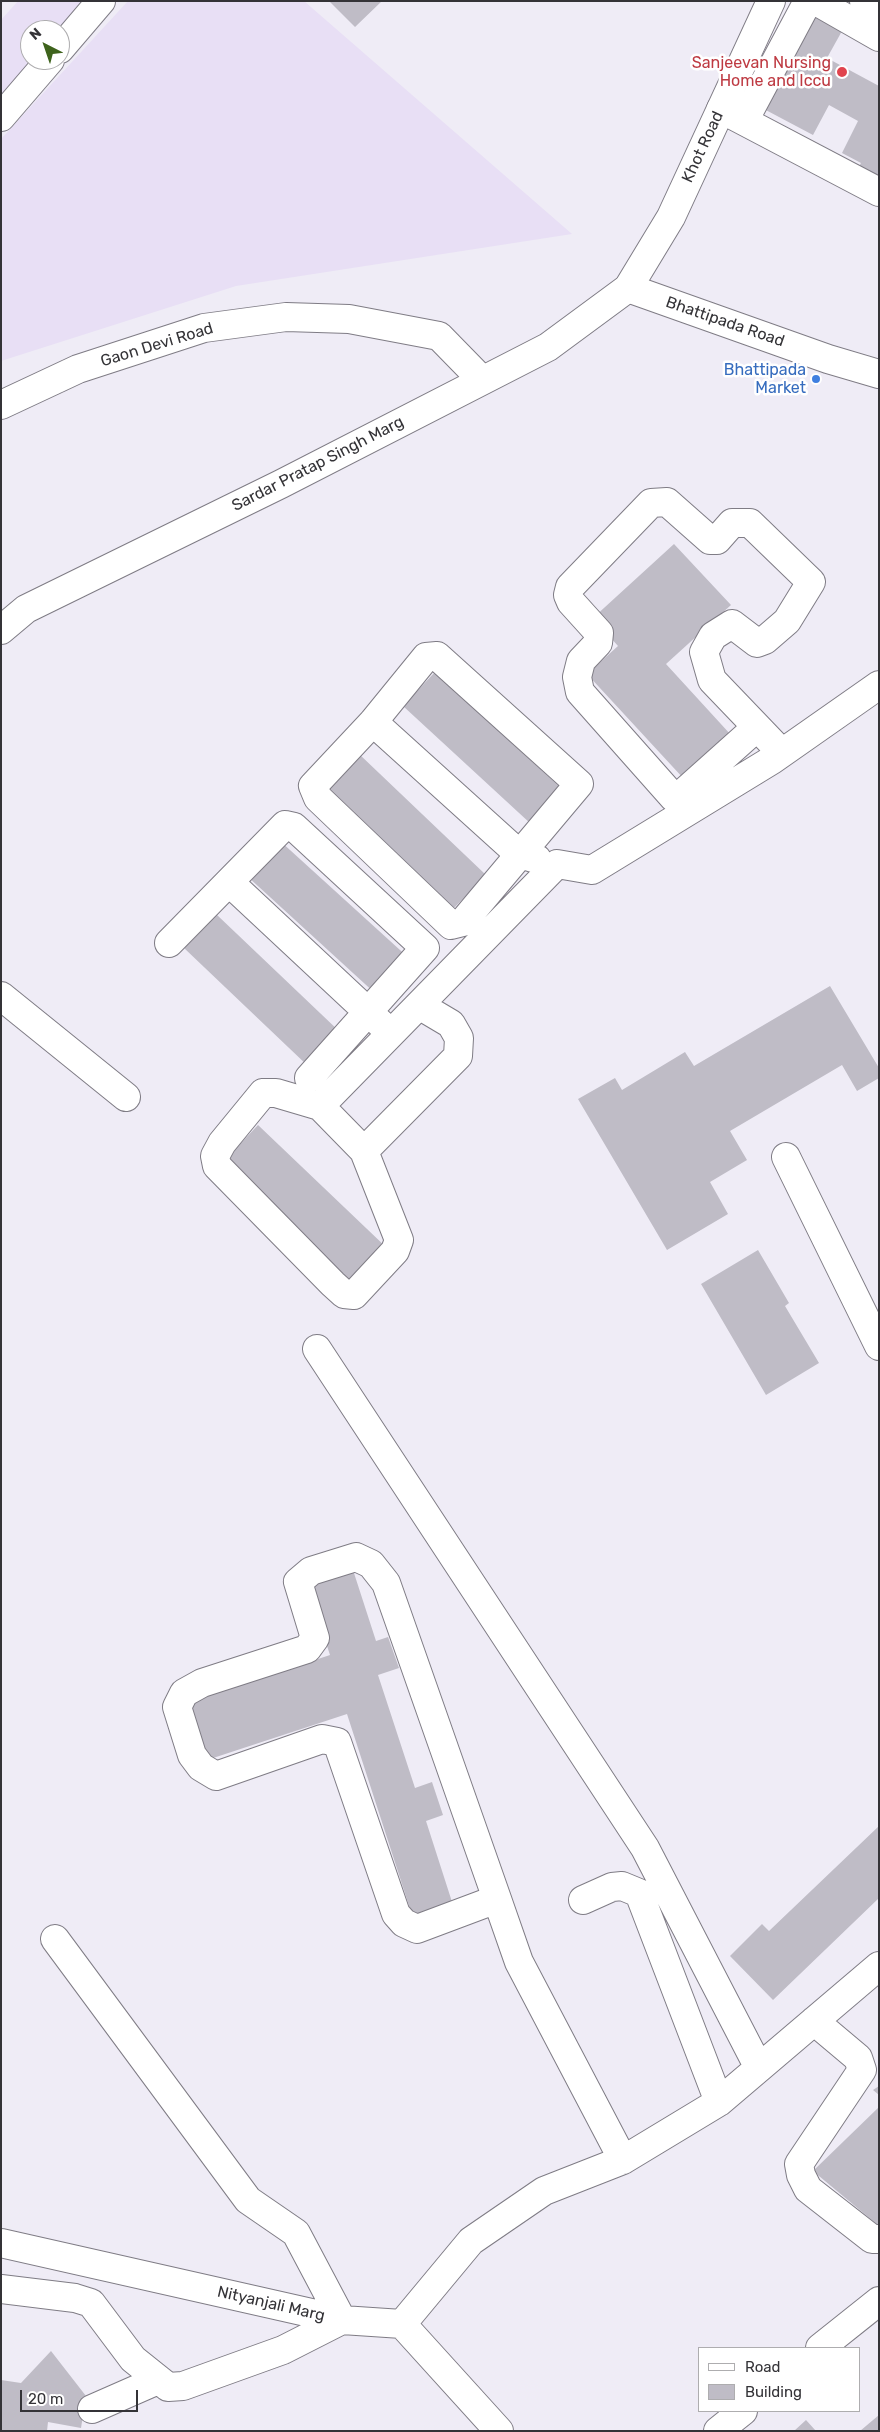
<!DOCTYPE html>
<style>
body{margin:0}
#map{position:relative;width:880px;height:2432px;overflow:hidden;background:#efecf6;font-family:Rubik,sans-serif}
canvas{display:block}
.frame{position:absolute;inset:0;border:2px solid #343337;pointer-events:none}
.legend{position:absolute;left:698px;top:2347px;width:162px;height:65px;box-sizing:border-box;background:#fff;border:1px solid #aeadaf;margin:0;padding:6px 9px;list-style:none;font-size:15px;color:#343337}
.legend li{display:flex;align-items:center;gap:10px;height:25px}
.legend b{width:25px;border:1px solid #aeadaf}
.north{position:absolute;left:20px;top:20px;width:50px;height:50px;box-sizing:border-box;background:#fff;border:1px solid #aeadaf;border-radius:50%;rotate:319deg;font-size:14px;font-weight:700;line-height:20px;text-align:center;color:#343337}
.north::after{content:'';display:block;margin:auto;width:18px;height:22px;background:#3e631c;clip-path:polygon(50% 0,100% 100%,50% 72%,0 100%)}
.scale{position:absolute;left:20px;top:2390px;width:118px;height:22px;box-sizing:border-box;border:2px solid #343337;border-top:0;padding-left:6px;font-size:15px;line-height:18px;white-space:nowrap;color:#343337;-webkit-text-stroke:4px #fff;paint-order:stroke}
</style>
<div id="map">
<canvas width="880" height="2432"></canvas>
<div class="frame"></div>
<ul class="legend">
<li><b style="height:6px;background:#fff"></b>Road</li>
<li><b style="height:14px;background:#bfbcc6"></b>Building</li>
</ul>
<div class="north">N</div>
<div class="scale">20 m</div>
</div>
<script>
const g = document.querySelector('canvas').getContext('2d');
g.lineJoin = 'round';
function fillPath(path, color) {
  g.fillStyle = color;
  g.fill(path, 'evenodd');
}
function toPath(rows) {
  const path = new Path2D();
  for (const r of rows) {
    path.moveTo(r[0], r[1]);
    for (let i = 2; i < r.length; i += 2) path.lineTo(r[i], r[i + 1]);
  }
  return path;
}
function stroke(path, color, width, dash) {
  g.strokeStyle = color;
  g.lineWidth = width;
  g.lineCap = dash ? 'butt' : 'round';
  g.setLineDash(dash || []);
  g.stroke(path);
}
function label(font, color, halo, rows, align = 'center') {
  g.font = font + ' Rubik,sans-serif';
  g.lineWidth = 5;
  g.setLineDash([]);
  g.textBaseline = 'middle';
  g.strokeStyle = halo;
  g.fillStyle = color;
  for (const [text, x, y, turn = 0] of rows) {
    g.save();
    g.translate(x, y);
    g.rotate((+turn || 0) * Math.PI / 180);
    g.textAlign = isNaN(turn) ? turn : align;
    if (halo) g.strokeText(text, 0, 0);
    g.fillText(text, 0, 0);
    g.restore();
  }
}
const industrial = toPath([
 [18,1,94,1,60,30,30,30,30,60,38,60,1,99,1,20],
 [128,1,304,1,572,234,236,286,1,361,1,139]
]);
const building = toPath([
 [329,1,382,1,355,27],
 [811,15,842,31,827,58,879,86,879,182,856,172,861,163,842,153,858,121,829,105,813,135,762,108],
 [674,544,731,605,666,664,731,735,684,779,587,674,618,646,593,618],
 [435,672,563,790,531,824,403,706],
 [358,753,486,875,452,910,325,788],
 [279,840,411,960,377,995,247,876],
 [216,914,341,1033,309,1067,184,948],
 [830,986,879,1068,879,1078,857,1091,842,1065,730,1131,747,1160,710,1182,728,1214,667,1250,578,1099,615,1078,622,1090,685,1052,694,1066],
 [258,1125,388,1249,354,1285,224,1161],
 [758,1250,789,1303,785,1306,819,1363,766,1395,701,1284],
 [353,1570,376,1641,388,1637,399,1668,378,1675,415,1788,432,1782,443,1815,426,1821,453,1905,413,1918,347,1714,207,1760,189,1702,330,1655,307,1585],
 [879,1826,879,1898,773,2000,730,1956,762,1924,769,1931],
 [879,2086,879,2095,873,2090],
 [879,2107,879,2226,813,2171],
 [51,2351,86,2396,81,2428,48,2422,47,2431,1,2431,1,2380,21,2383],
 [879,2415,879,2431,860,2431],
 [806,2420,816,2431,794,2431]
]);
const minor = toPath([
 [816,1,879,37],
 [864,1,879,10],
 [60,49,101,1],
 [721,109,879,192],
 [1,117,50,60],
 [744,121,808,1],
 [628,288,828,359,879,374],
 [1,405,78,369,204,328,286,317,349,319,439,336,482,380],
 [437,656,579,784,463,922,451,925,318,798,313,786,373,722,426,657,437,656],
 [373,722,519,854,537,859],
 [757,727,682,794,674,798,580,692,577,677,581,661,598,643,599,633,571,602,568,595,570,587,651,503,667,502,710,540,717,540,732,523,750,523,811,582,787,621,765,640,757,643,732,624,713,636,704,652,712,680,782,753],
 [229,882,381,1024],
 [169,943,285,825,294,827,425,948,309,1078],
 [1,996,126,1097],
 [263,1093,276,1093,320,1106,364,1151,399,1240,395,1251,354,1295,344,1294,333,1284,217,1166,215,1156,222,1143,263,1093],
 [320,1106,557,864,592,870,772,760,879,685],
 [364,1151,458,1056,459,1038,451,1024,419,1005],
 [786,1157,879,1346],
 [317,1349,645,1848,759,2068],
 [497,1899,417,1929,404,1923,396,1914,337,1742,322,1739,216,1776,201,1767,192,1755,177,1707,184,1693,202,1683,307,1649,315,1638,298,1582,311,1571,356,1557,371,1564,386,1583,497,1899,519,1962,623,2160],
 [583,1900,612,1887,622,1886,639,1893,719,2102],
 [814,2021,858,2058,862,2070,799,2164,801,2175,808,2189,872,2239,879,2239],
 [1,2243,342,2320,402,2324,499,2431],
 [1,2289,75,2298,91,2303,133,2359,168,2387,183,2386,283,2350,342,2320,296,2233,248,2200,55,1939],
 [402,2324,471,2241,544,2191,623,2160,719,2102,879,1966],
 [820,2348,879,2301],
 [92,2409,158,2380],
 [718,2431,743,2411]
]);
const major = toPath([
 [1,630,26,609,281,484,548,347,628,288,671,217,771,1]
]);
const markers = [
 [842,72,6,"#e0444e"],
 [816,379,5,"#3f7fe0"]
];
const healthNames = [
 ["Sanjeevan Nursing",831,63],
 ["Home and Iccu",831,81]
];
const streetNames = [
 ["Khot Road",703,147,-65],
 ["Bhattipada Road",725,322,19],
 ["Gaon Devi Road",157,345,-17],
 ["Sardar Pratap Singh Marg",318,464,-27],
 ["Nityanjali Marg",271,2304,13]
];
const shopNames = [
 ["Bhattipada",806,370],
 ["Market",806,388]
];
fillPath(industrial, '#e8dff5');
fillPath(building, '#bfbcc6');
stroke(minor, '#7f7c85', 30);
stroke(major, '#7f7c85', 30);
stroke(minor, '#fff', 28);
stroke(major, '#fff', 28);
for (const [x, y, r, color] of markers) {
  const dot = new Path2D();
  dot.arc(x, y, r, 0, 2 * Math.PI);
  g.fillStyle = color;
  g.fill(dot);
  stroke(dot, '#fff', 2);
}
label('16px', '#be3a42', '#fff', healthNames, 'right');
label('16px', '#343337', '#fff', streetNames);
label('16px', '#366cbe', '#fff', shopNames, 'right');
</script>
